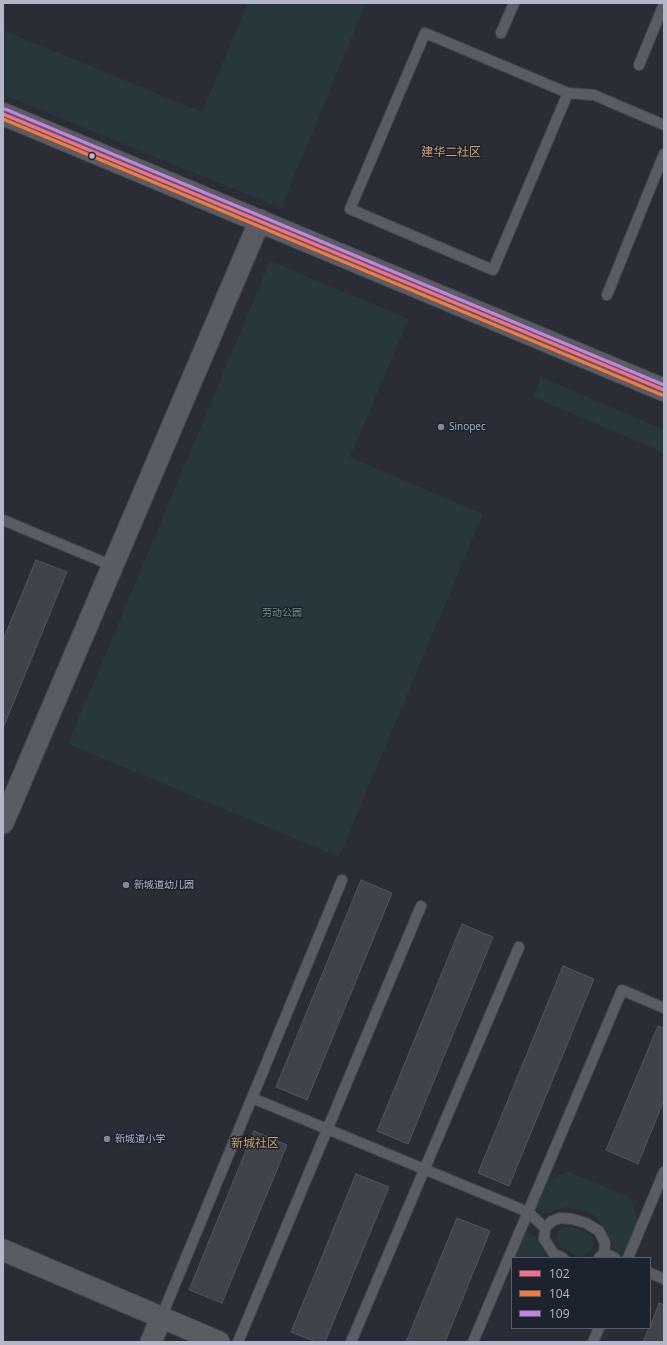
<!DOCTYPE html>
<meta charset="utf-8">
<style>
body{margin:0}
#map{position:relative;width:667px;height:1345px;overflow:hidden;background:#2a2d35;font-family:"Open Sans",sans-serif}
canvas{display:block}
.frame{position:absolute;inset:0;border:4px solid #b4b8c6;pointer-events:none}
.legend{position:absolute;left:511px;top:1257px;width:140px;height:72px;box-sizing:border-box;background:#1d222f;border:1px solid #595e6b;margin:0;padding:5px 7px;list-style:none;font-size:12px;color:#b4b8c6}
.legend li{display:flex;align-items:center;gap:8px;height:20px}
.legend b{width:20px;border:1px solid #595e6b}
</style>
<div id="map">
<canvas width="667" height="1345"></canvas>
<div class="frame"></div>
<ul class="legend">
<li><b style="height:5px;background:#fb6d88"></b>102</li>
<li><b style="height:5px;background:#f6793e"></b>104</li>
<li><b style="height:5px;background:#c483df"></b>109</li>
</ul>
</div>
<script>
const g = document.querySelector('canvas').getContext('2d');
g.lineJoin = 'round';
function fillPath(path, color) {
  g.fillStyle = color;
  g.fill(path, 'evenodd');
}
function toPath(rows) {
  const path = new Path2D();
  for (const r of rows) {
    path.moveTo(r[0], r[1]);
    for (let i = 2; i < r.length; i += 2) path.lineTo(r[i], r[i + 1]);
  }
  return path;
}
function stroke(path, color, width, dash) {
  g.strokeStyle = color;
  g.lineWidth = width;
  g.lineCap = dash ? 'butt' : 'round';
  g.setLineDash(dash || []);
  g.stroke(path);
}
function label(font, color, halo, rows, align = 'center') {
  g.font = font + ' "Open Sans","Noto Sans SC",sans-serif';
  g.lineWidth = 3;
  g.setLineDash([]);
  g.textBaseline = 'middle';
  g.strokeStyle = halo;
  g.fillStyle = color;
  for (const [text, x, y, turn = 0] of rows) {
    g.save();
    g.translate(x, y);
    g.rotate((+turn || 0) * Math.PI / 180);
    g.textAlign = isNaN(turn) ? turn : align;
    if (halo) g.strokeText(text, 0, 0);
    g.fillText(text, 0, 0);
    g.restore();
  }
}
const green = toPath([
 [248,3,366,3,281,208,3,95,3,30,202,112],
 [270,261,409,319,350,457,483,514,339,857,68,744],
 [541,377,664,430,664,453,533,397],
 [567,1171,631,1198,638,1220,624,1254,617,1253,605,1229,594,1215,582,1210,566,1207,544,1214,534,1209,548,1181],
 [569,1226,589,1234,594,1241,592,1249,587,1254,580,1257,561,1248,556,1239,559,1230],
 [526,1232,536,1236,546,1256,549,1258,516,1258]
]);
const building = toPath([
 [36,560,67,572,3,728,3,640,36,560],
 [361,880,392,893,307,1100,276,1087,361,880],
 [462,924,493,937,408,1144,377,1131,462,924],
 [563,966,594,979,509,1186,478,1173,563,966],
 [658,1026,664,1028,664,1100,638,1164,606,1150,658,1026],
 [254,1131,287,1145,222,1303,189,1290,254,1131],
 [356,1174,389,1187,325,1342,316,1342,291,1332,356,1174],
 [457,1218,490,1231,445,1342,406,1342,457,1218],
 [659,1303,664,1305,664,1342,643,1342,649,1328,650,1328,659,1303]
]);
const service = toPath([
 [501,33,514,3],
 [639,65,664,4],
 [568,93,493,270,350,209,425,33,568,93,594,95,664,125],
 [607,295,664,154],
 [3,520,113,566],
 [252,1098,528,1212,545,1228],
 [604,1253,615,1258],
 [563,1258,554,1254,544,1239,545,1228,552,1221,560,1218,572,1219,586,1223,599,1231,605,1243,604,1253,599,1258],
 [628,1258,664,1172],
 [650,1273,664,1279],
 [161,1318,342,880],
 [238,1342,421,906],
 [351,1342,519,947],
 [473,1342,622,990,664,1008],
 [593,1342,599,1328]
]);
const minor = toPath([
 [3,823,260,220],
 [3,1250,219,1342],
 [151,1342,161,1318]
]);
const tertiary = toPath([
 [3,114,664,390]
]);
const bus1 = toPath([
 [3,114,664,390]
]);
const bus2 = toPath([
 [3,119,662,395]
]);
const bus3 = toPath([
 [5,109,664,385]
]);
const markers = [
 [92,156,3.5,"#b4b8c6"],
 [441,427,4,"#848793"],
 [126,885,4,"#848793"],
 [107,1139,4,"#848793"]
];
const poiNames = [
 ["Sinopec",449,427],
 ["新城道幼儿园",134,885],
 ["新城道小学",115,1139]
];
const parkNames = [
 ["劳动公园",282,613]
];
const quarterNames = [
 ["建华二社区",451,153],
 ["新城社区",255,1144]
];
fillPath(green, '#27373b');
fillPath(building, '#40434a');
stroke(building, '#51555d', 1);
stroke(service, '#46484e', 12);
stroke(minor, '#46484e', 23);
stroke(tertiary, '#46484e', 24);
stroke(service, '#595c63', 10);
stroke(minor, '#595c63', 21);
stroke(tertiary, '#595c63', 22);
stroke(bus1, '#fb6d88', 3);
stroke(bus2, '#f6793e', 3);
stroke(bus3, '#c483df', 3);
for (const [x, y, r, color] of markers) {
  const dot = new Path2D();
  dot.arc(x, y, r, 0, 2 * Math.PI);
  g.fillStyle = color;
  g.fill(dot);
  stroke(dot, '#1d222f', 1.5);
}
label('10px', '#b4b8c6', '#1d222f', poiNames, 'left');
label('10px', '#6c957b', '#1d222f', parkNames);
label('12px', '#cba069', '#1d222f', quarterNames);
</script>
